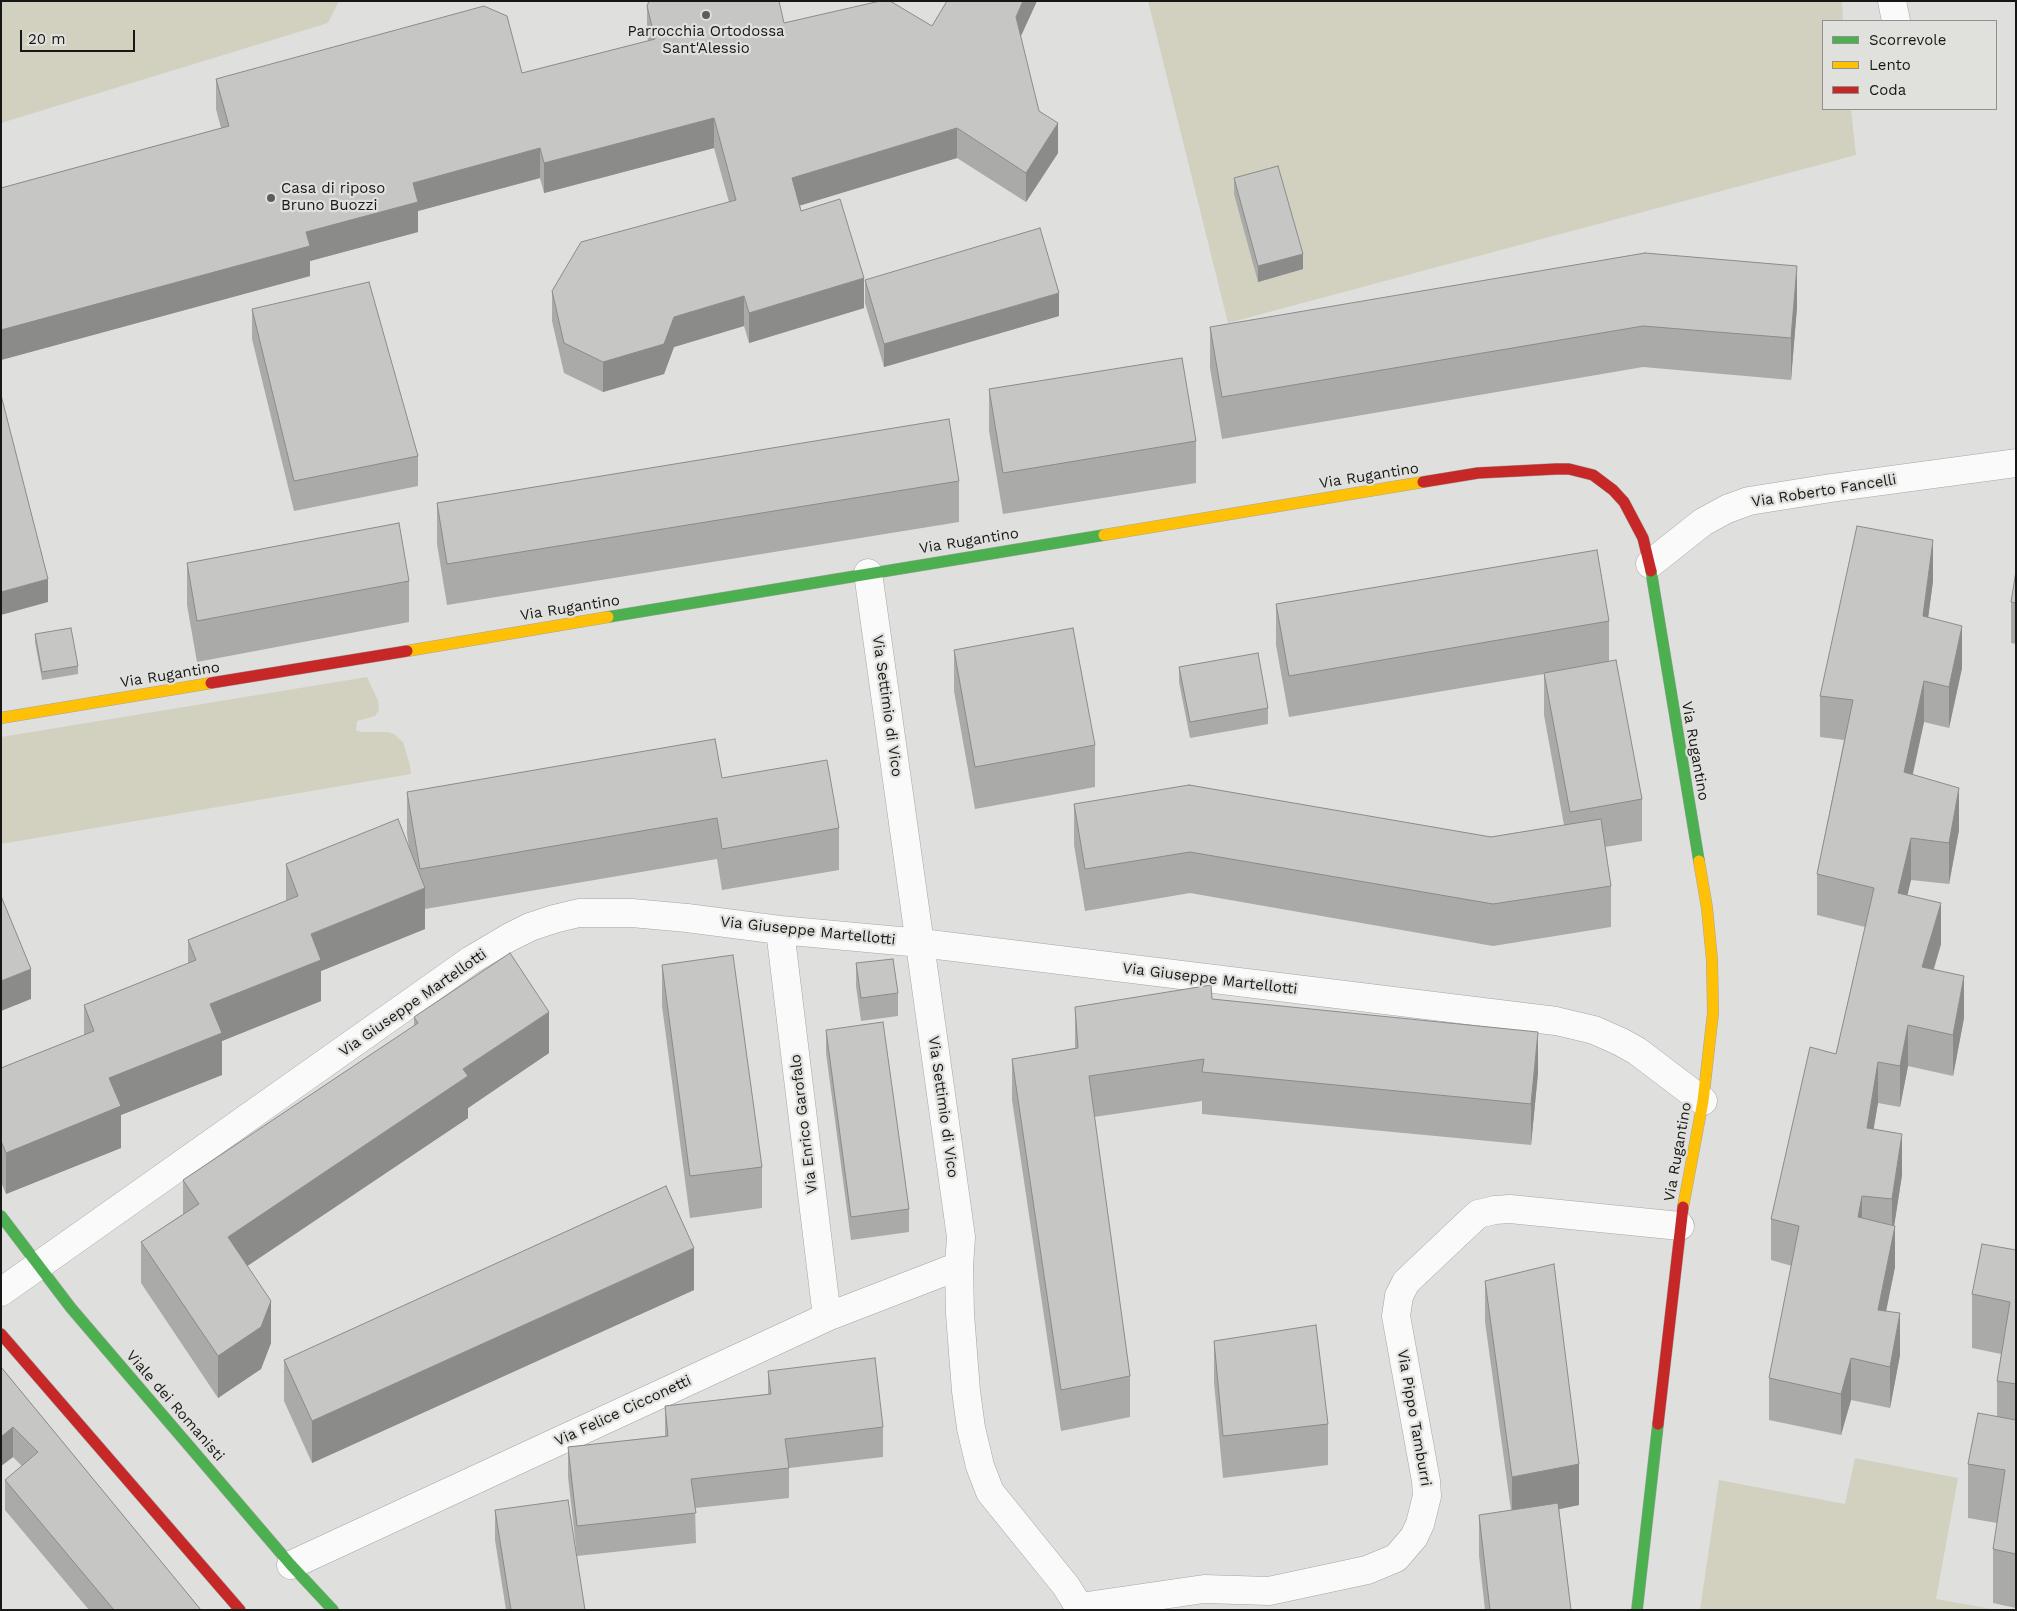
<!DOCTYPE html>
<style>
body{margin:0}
#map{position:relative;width:2017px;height:1611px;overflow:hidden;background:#dfdfde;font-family:"Work Sans",sans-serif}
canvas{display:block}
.frame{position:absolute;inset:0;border:2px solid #171716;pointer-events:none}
.legend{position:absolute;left:1822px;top:20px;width:175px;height:90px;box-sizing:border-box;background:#e0e0dd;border:1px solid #90908d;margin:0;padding:6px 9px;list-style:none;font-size:15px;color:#171716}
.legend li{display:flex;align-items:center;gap:10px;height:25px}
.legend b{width:25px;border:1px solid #90908d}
.scale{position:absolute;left:20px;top:30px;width:115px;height:22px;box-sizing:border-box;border:2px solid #171716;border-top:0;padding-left:6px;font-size:15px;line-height:18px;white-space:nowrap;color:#171716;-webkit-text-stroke:4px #e0e0dd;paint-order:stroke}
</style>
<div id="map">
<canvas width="2017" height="1611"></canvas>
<div class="frame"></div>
<ul class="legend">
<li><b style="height:6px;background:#4caf50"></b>Scorrevole</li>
<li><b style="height:6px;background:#ffc107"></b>Lento</li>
<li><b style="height:6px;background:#c62828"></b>Coda</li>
</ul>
<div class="scale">20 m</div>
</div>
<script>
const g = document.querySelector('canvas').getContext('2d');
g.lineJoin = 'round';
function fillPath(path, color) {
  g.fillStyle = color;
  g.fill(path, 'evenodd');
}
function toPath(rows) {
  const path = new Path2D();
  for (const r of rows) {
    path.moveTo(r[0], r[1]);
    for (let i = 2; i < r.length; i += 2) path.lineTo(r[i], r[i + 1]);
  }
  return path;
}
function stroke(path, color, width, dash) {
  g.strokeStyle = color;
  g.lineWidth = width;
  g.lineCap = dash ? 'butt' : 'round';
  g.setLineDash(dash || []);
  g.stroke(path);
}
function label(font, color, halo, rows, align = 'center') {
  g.font = font + ' "Work Sans",sans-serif';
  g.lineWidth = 4.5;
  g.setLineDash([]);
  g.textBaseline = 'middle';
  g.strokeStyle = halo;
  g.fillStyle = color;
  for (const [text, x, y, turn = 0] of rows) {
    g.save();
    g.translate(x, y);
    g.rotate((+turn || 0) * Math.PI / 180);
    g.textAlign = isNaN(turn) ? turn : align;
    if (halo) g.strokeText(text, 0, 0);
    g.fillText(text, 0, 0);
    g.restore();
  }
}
const green = toPath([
 [1,1,339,1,328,23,1,123],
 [1148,1,1842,1,1843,21,1823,21,1823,109,1851,109,1856,155,1228,323],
 [367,677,378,701,379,710,375,716,357,721,356,730,361,732,388,732,394,734,403,742,410,765,411,774,1,844,1,737],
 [1855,1458,1958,1478,1936,1599,1998,1610,1700,1610,1719,1480,1845,1504]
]);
const street = toPath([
 [1892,1,1896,21],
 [1650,564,1703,522,1727,509,1749,501,1831,488,2016,463],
 [868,573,961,1237,959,1266,960,1314,966,1391,971,1428,980,1466,990,1492,1066,1586,1081,1610],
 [780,930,827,1317],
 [1,1292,471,960,510,937,530,927,554,919,579,913,632,913,687,918,780,930,921,943,1556,1021,1594,1030,1621,1042,1637,1051,1703,1101],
 [291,1565,827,1317,959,1266],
 [1080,1607,1204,1589,1269,1591,1367,1570,1396,1558,1414,1537,1420,1524,1427,1496,1426,1481,1396,1316,1399,1296,1406,1282,1478,1214,1495,1210,1510,1209,1680,1226]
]);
const fast = toPath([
 [1651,571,1699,861],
 [608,617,1104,535],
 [1,1216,71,1308,291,1565,333,1610],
 [1637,1610,1658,1424]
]);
const slow = toPath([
 [1104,535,1423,482],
 [407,651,608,617],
 [1,718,211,683],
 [1683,1207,1703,1101,1713,1013,1712,960,1707,908,1699,861]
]);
const jam = toPath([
 [1423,482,1478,473,1556,469,1569,469,1593,475,1613,490,1624,502,1643,538,1651,571],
 [211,683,407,651],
 [1,1334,240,1610],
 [1658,1424,1683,1207]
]);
const wall = toPath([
 [947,1,1037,1,1020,37,1039,111,1058,153,1026,202,957,158,800,205,801,211,864,308,749,343,744,326,674,347,664,374,603,392,564,373,552,321,552,291,729,202,714,148,544,193,540,178,418,211,418,232,310,261,310,276,1,360,1,188,221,128,216,109,216,79,522,73,648,41,647,35,647,6,784,23,932,26],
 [1234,178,1303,269,1258,282,1234,194],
 [865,280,1059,316,884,367,865,303],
 [1797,307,1791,380,1643,367,1222,439,1210,368,1210,327],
 [252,309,418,456,418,486,294,511,252,339],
 [989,389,1196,441,1196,483,1003,514,989,431],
 [959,481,959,522,447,605,437,544,437,503],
 [187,563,409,581,409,622,197,662,187,605],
 [2016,571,2016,644,2011,643,2011,602],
 [1933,581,1928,617,1962,668,1949,728,1924,722,1913,774,1959,830,1949,884,1911,880,1907,895,1941,944,1934,969,1964,1018,1953,1076,1908,1066,1900,1107,1878,1103,1873,1129,1902,1175,1894,1225,1895,1267,1886,1311,1900,1355,1890,1408,1851,1400,1841,1435,1769,1420,1769,1378,1792,1266,1771,1260,1771,1219,1836,1054,1865,927,1817,915,1817,874,1844,740,1820,737,1820,696],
 [1276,604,1609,621,1609,661,1642,799,1642,841,1605,847,1611,886,1611,927,1493,946,1190,893,1085,911,1074,845,1074,804,1491,837,1564,825,1544,715,1544,674,1289,717,1276,645],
 [35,634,78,666,78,674,42,680,35,642],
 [954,650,1095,745,1095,787,975,809,954,691],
 [1179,667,1268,708,1268,724,1190,738,1179,682],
 [722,778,839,828,839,870,722,890,717,859,425,909,425,929,321,971,321,1001,222,1041,222,1075,121,1115,121,1148,6,1194,1,1182,1,1068,84,1035,84,1005,188,964,188,940,286,901,286,864,409,847,407,834,407,792],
 [856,963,898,993,898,1016,861,1021,856,986],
 [662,965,762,1167,762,1208,690,1218,662,1006],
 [1212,999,1538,1073,1531,1145,1202,1114,1202,1101,1094,1117,1130,1376,1130,1417,1061,1431,1012,1100,1012,1059,1075,1048,1075,1007],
 [414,1017,549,1053,468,1108,468,1118,247,1266,271,1343,261,1369,218,1398,141,1283,141,1242,183,1214,183,1180,414,1026],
 [826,1030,909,1209,909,1232,851,1240,826,1053],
 [2016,1250,2016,1608,1993,1603,1993,1549,1997,1523,1968,1518,1968,1464,1997,1417,1997,1381,2001,1354,1972,1348,1972,1294],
 [1485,1281,1579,1505,1559,1509,1571,1610,1485,1610,1479,1556,1479,1515,1511,1510,1485,1322],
 [694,1290,312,1463,284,1401,284,1360],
 [1214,1341,1328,1424,1328,1465,1223,1478,1214,1382],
 [1,1367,201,1610,89,1610,5,1510,5,1480,22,1466,13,1457,1,1466],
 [768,1371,883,1427,883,1457,789,1468,789,1498,695,1508,696,1543,577,1556,568,1477,568,1447,665,1436,665,1406,768,1394],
 [495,1510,585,1610,506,1610,495,1540]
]);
const shadedWall = toPath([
 [1023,1,1037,1,1016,47,1016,17],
 [714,118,714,148,544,193,544,163],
 [1058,123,1058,153,1026,202,1026,173],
 [957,128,957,158,792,208,792,178],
 [540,148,540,178,418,211,418,232,310,261,310,276,1,360,1,330,306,232,413,183],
 [1303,254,1303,269,1258,282,1258,266],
 [1797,266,1797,307,1791,380,1791,338],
 [864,278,864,308,749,343,749,313],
 [1059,293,1059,316,884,367,884,344],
 [744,296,744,326,674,347,664,374,603,392,603,362,674,317],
 [1933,540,1933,581,1923,657,1923,616],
 [48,579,48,602,1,615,1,592],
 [1962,626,1962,668,1949,728,1949,687],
 [1924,681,1924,722,1904,813,1904,772],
 [1959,788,1959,830,1949,884,1949,843],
 [1911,838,1911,880,1898,935,1898,893],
 [425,888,425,929,321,971,321,1001,222,1041,222,1075,121,1115,121,1148,6,1194,6,1153,210,1004,311,934],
 [1941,903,1941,944,1922,1008,1922,967],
 [31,969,31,999,1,1011,1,981],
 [1964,976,1964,1018,1953,1076,1953,1035],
 [549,1012,549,1053,468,1108,468,1118,228,1279,228,1237,463,1069],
 [1908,1025,1908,1066,1900,1107,1900,1066],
 [1538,1032,1538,1073,1531,1145,1531,1104],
 [1878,1062,1878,1103,1867,1169,1867,1128],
 [1902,1134,1902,1175,1892,1240,1892,1199],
 [1862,1196,1862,1237,1858,1217],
 [1895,1226,1895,1267,1878,1351,1878,1310],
 [694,1248,694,1290,312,1463,312,1421],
 [271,1301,271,1343,261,1369,218,1398,218,1356],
 [1900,1313,1900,1355,1890,1408,1890,1367],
 [1851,1358,1851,1400,1841,1435,1841,1394],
 [13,1427,13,1457,1,1466,1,1437],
 [1579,1464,1579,1505,1512,1519,1512,1477]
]);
const building = toPath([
 [649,1,779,1,784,23,880,1,890,1,932,26,947,1,1023,1,1016,17,1039,111,1058,123,1026,173,957,128,792,178,801,211,840,199,864,278,749,313,744,296,674,317,664,344,603,362,564,343,552,291,581,242,736,200,714,118,544,163,540,148,413,183,418,202,306,232,310,246,1,330,1,188,229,126,216,79,484,6,507,16,522,73,655,39,647,6,649,1],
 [1278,166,1303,254,1258,266,1234,178,1278,166],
 [1040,228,1059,293,884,344,865,280,1040,228],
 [1645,253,1797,266,1791,338,1643,326,1222,397,1210,327,1645,253],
 [369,282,418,456,294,481,252,309,369,282],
 [1182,358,1196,441,1003,473,989,389,1182,358],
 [1,395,48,579,1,592,1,395],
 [949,419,959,481,447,564,437,503,949,419],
 [399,523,409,581,197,621,187,563,399,523],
 [1857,526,1933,540,1923,616,1962,626,1949,687,1924,681,1904,772,1959,788,1949,843,1911,838,1898,893,1941,903,1922,967,1964,976,1953,1035,1908,1025,1900,1066,1878,1062,1867,1128,1902,1134,1892,1199,1862,1196,1858,1217,1895,1226,1878,1310,1900,1313,1890,1367,1851,1358,1841,1394,1769,1378,1799,1226,1771,1219,1810,1047,1836,1054,1874,888,1817,874,1853,700,1820,696,1857,526],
 [1597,550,1609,621,1289,676,1276,604,1597,550],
 [2016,571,2016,603,2011,602,2016,571],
 [71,628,78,666,42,672,35,634,71,628],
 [1073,628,1095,745,975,767,954,650,1073,628],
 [1258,653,1268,708,1190,722,1179,667,1258,653],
 [1616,660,1642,799,1570,812,1544,673,1616,660],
 [715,739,722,778,827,760,839,828,722,849,717,818,420,869,407,792,715,739],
 [1189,785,1491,837,1601,819,1611,886,1493,904,1190,852,1085,869,1074,804,1189,785],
 [398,819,425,888,311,934,321,960,210,1004,222,1033,109,1078,121,1106,6,1153,1,1141,1,1068,94,1031,84,1005,196,960,188,940,298,896,286,864,398,819],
 [1,896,31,969,1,981,1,896],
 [510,953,549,1012,463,1069,468,1076,228,1237,271,1301,261,1327,218,1356,141,1242,199,1204,183,1180,418,1023,414,1017,510,953],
 [733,955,762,1167,690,1176,662,965,733,955],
 [893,959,898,993,861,998,856,963,893,959],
 [1211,985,1212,999,1538,1032,1531,1104,1202,1072,1204,1059,1089,1076,1130,1376,1061,1390,1012,1059,1078,1048,1075,1007,1211,985],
 [883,1022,909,1209,851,1217,826,1030,883,1022],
 [666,1186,694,1248,312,1421,284,1360,666,1186],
 [1982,1244,2016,1250,2016,1384,1997,1381,2010,1302,1972,1294,1982,1244],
 [1554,1264,1579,1464,1512,1477,1485,1281,1554,1264],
 [1316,1325,1328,1424,1223,1436,1214,1341,1316,1325],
 [875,1358,883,1427,785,1439,789,1468,691,1479,696,1513,577,1526,568,1447,668,1436,665,1406,771,1394,768,1371,875,1358],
 [1,1367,201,1610,114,1610,5,1480,38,1452,13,1427,1,1437,1,1367],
 [1978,1413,2016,1420,2016,1554,1993,1549,2005,1470,1968,1464,1978,1413],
 [568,1500,585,1610,511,1610,495,1510,568,1500],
 [1558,1503,1571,1610,1490,1610,1479,1515,1558,1503]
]);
const markers = [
 [706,15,5,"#5d5d5c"],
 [271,198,5,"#5d5d5c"]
];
const poiNames = [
 ["Parrocchia Ortodossa",706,32],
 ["Sant'Alessio",706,49],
 ["Casa di riposo",281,189,"left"],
 ["Bruno Buozzi",281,206,"left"]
];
const streetNames = [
 ["Via Rugantino",1369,476,-9],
 ["Via Roberto Fancelli",1824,491,-9],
 ["Via Rugantino",969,541,-9],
 ["Via Rugantino",570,608,-9],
 ["Via Rugantino",170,675,-9],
 ["Via Settimio di Vico",887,706,82],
 ["Via Rugantino",1695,751,80],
 ["Via Giuseppe Martellotti",808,931,6],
 ["Via Giuseppe Martellotti",1210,979,7],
 ["Via Giuseppe Martellotti",413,1003,-35],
 ["Via Settimio di Vico",943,1107,82],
 ["Via Enrico Garofalo",804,1124,-97],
 ["Via Rugantino",1678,1152,-80],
 ["Viale dei Romanisti",175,1406,49],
 ["Via Felice Cicconetti",623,1411,-25],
 ["Via Pippo Tamburri",1414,1418,80]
];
fillPath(green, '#d2d1c0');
stroke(street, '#a5a5a4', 29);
stroke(fast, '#a5a5a4', 12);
stroke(slow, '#a5a5a4', 12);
stroke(jam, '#a5a5a4', 12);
stroke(street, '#fafafa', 28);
stroke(fast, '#4caf50', 11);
stroke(slow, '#ffc107', 11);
stroke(jam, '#c62828', 11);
fillPath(wall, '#aaaaa9');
fillPath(shadedWall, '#8b8b8a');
fillPath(building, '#c6c6c5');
stroke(building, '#8b8b8a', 1);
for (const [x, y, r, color] of markers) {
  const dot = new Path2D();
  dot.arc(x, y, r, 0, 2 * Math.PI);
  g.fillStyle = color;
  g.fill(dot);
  stroke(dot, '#e0e0dd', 2);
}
label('15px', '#171716', '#e0e0dd', poiNames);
label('15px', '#171716', '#e0e0dd', streetNames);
</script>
